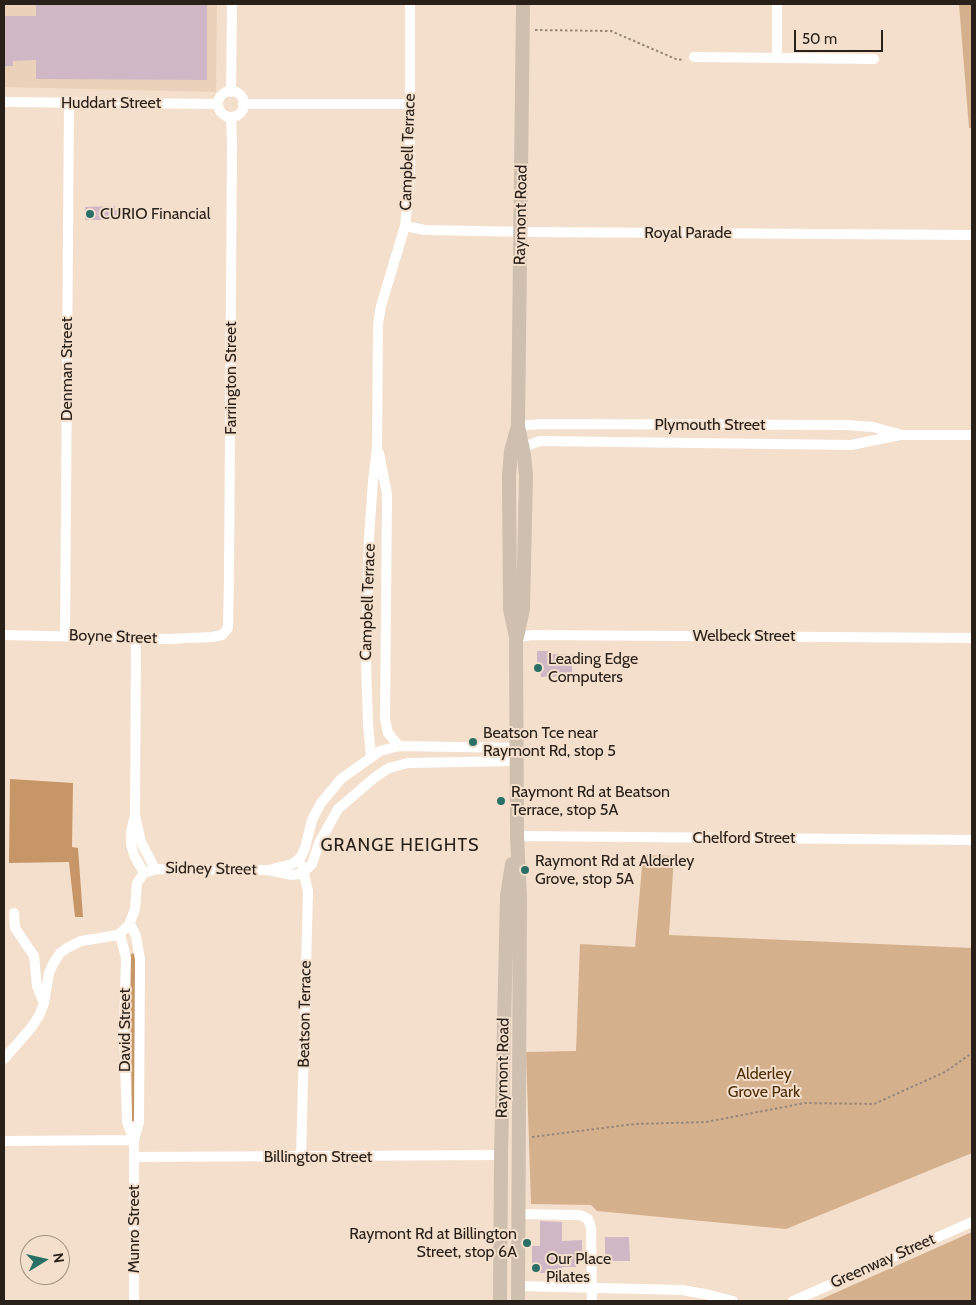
<!DOCTYPE html>
<style>
body{margin:0}
#map{position:relative;width:976px;height:1305px;overflow:hidden;background:#f4dfcc;font-family:Cabin,sans-serif}
canvas{display:block}
.frame{position:absolute;inset:0;border:5px solid #282019;pointer-events:none}
.north{position:absolute;left:20px;top:1235px;width:50px;height:50px;box-sizing:border-box;background:#f4dfcc;border:1px solid #a29384;border-radius:50%;rotate:81deg;font-size:14px;font-weight:700;line-height:20px;text-align:center;color:#282019}
.north::after{content:'';display:block;margin:auto;width:18px;height:22px;background:#2a7064;clip-path:polygon(50% 0,100% 100%,50% 72%,0 100%)}
.scale{position:absolute;left:794px;top:30px;width:89px;height:22px;box-sizing:border-box;border:2px solid #282019;border-top:0;padding-left:6px;font-size:15px;line-height:18px;white-space:nowrap;color:#282019;-webkit-text-stroke:4px #f4dfcc;paint-order:stroke}
</style>
<div id="map">
<canvas width="976" height="1305"></canvas>
<div class="frame"></div>
<div class="north">N</div>
<div class="scale">50 m</div>
</div>
<script>
const g = document.querySelector('canvas').getContext('2d');
g.lineJoin = 'round';
function fillPath(path, color) {
  g.fillStyle = color;
  g.fill(path, 'evenodd');
}
function toPath(rows) {
  const path = new Path2D();
  for (const r of rows) {
    if (r.length === 3) {
      path.moveTo(r[0] + r[2], r[1]);
      path.arc(r[0], r[1], r[2], 0, 2 * Math.PI);
      continue;
    }
    path.moveTo(r[0], r[1]);
    for (let i = 2; i < r.length; i += 2) path.lineTo(r[i], r[i + 1]);
  }
  return path;
}
function stroke(path, color, width, dash) {
  g.strokeStyle = color;
  g.lineWidth = width;
  g.lineCap = dash ? 'butt' : 'round';
  g.setLineDash(dash || []);
  g.stroke(path);
}
function label(font, color, halo, rows, align = 'center') {
  g.font = font + ' Cabin,sans-serif';
  g.lineWidth = 4;
  g.setLineDash([]);
  g.textBaseline = 'middle';
  g.strokeStyle = halo;
  g.fillStyle = color;
  for (const [text, x, y, turn = 0] of rows) {
    g.save();
    g.translate(x, y);
    g.rotate((+turn || 0) * Math.PI / 180);
    g.textAlign = isNaN(turn) ? turn : align;
    if (halo) g.strokeText(text, 0, 0);
    g.fillText(text, 0, 0);
    g.restore();
  }
}
const built = toPath([
 [4,4,217,4,216,92,4,87]
]);
const green = toPath([
 [959,4,972,4,972,128,969,128],
 [643,855,674,856,669,935,972,948,972,1153,786,1229,597,1211,591,1205,531,1204,526,1052,576,1051,580,944,635,947],
 [972,1232,972,1301,817,1301]
]);
const forest = toPath([
 [10,779,73,783,72,847,78,848,83,917,75,917,69,862,9,863],
 [133,953,135,955,135,1121,132,1121,130,955]
]);
const building = toPath([
 [36,4,207,4,207,80,36,79,36,60,13,61,13,66,4,66,4,16,36,16],
 [115,206,115,210,118,210,118,220,85,220,85,207],
 [537,651,549,651,549,654,572,655,572,676,541,677,540,669,537,670],
 [540,1221,562,1222,562,1241,582,1240,582,1261,576,1261,576,1267,562,1267,562,1273,538,1273,532,1267,532,1246,540,1246],
 [605,1237,629,1237,630,1261,605,1261]
]);
const path = toPath([
 [535,30,611,31,678,60,684,59],
 [532,1137,635,1124,706,1122,805,1103,874,1104,945,1072,972,1053]
]);
const minor = toPath([
 [694,57,874,59],
 [777,57,777,4],
 [231,104,13],
 [231,92,232,4],
 [4,102,218,104],
 [243,104,410,104],
 [405,226,425,230,530,232,972,235],
 [518,426,541,424,847,425,873,427,899,434],
 [523,447,540,441,851,445,900,435,972,435],
 [379,453,387,494,385,719,388,733,399,746],
 [4,635,168,639,212,637,222,635,228,628,229,578,232,145,231,117],
 [65,635,69,103],
 [516,637,533,635,972,638],
 [136,638,135,815,141,842,155,869],
 [371,756,368,724,366,662,369,537,373,481,377,447,378,324,381,306,405,226,407,207,410,173,410,4],
 [134,819,131,832,131,844,134,855,144,873],
 [517,836,972,840],
 [272,869,292,864,301,857,305,848,312,820,321,803,341,779,380,751,399,746,516,748],
 [14,913,15,928,34,956,37,986,44,1003],
 [130,924,136,936,140,959,139,1122,134,1140,134,1301],
 [120,934,126,958,124,1030,127,1122,134,1140],
 [4,1059,31,1028,39,1016,44,1003,49,973,53,964,60,953,67,948,81,941,118,935,129,925,135,909,137,883,144,873,157,869,268,870,292,875,299,874,306,870,312,864,319,843,338,809,374,778,389,768,408,763,516,761],
 [4,1141,134,1140],
 [135,1157,501,1155],
 [301,1157,308,891,302,866],
 [518,1214,580,1215,588,1219,591,1228,592,1301],
 [517,1286,682,1290,705,1294,733,1301],
 [793,1301,972,1222]
]);
const secondary = toPath([
 [517,637,523,608,526,476,524,455,518,426,523,4],
 [500,1301,501,1155,507,896,512,864],
 [518,1301,520,897,517,836,516,637,510,609,509,476,511,451,518,426]
]);
const markers = [
 [90,214,5,"#2a7064"],
 [538,668,5,"#2a7064"],
 [473,742,5,"#2a7064"],
 [501,801,5,"#2a7064"],
 [525,870,5,"#2a7064"],
 [527,1243,5,"#2a7064"],
 [536,1268,5,"#2a7064"]
];
const streetNames = [
 ["Huddart Street",111,103],
 ["Campbell Terrace",408,152,-88],
 ["Raymont Road",521,215,-89],
 ["Royal Parade",688,233],
 ["Denman Street",67,369,-90],
 ["Farrington Street",231,378,-90],
 ["Plymouth Street",710,425],
 ["Campbell Terrace",368,602,-88],
 ["Welbeck Street",744,636],
 ["Boyne Street",113,637,2],
 ["Chelford Street",744,838],
 ["Sidney Street",211,869,1],
 ["Beatson Terrace",305,1014,-89],
 ["David Street",125,1030,-90],
 ["Raymont Road",503,1068,-89],
 ["Billington Street",318,1157],
 ["Munro Street",134,1229,-90],
 ["Greenway Street",883,1261,-24]
];
const poiNames = [
 ["CURIO Financial",100,214],
 ["Leading Edge",548,659],
 ["Computers",548,677],
 ["Beatson Tce near",483,733],
 ["Raymont Rd, stop 5",483,751],
 ["Raymont Rd at Beatson",511,792],
 ["Terrace, stop 5A",511,810],
 ["Raymont Rd at Alderley",535,861],
 ["Grove, stop 5A",535,879],
 ["Raymont Rd at Billington",517,1234,"right"],
 ["Street, stop 6A",517,1252,"right"],
 ["Our Place",546,1259],
 ["Pilates",546,1277]
];
const parkNames = [
 ["Alderley",764,1074],
 ["Grove Park",764,1092]
];
const neighbourhoodNames = [
 ["GRANGE HEIGHTS",400,846]
];
fillPath(built, '#ebd1b9');
fillPath(green, '#d5b08d');
fillPath(forest, '#c79666');
fillPath(building, '#cfb7c5');
stroke(path, '#96877a', 2, [2.5, 2.5]);
stroke(minor, '#fff', 10);
stroke(secondary, '#cebfaf', 14);
for (const [x, y, r, color] of markers) {
  const dot = new Path2D();
  dot.arc(x, y, r, 0, 2 * Math.PI);
  g.fillStyle = color;
  g.fill(dot);
  stroke(dot, '#f4dfcc', 2);
}
label('16px', '#282019', '#f4dfcc', streetNames);
label('16px', '#282019', '#f4dfcc', poiNames, 'left');
label('16px', '#4e2d05', '#f4dfcc', parkNames);
g.letterSpacing = '1px';
label('18px', '#282019', '#f4dfcc', neighbourhoodNames);
g.letterSpacing = '0px';
</script>
